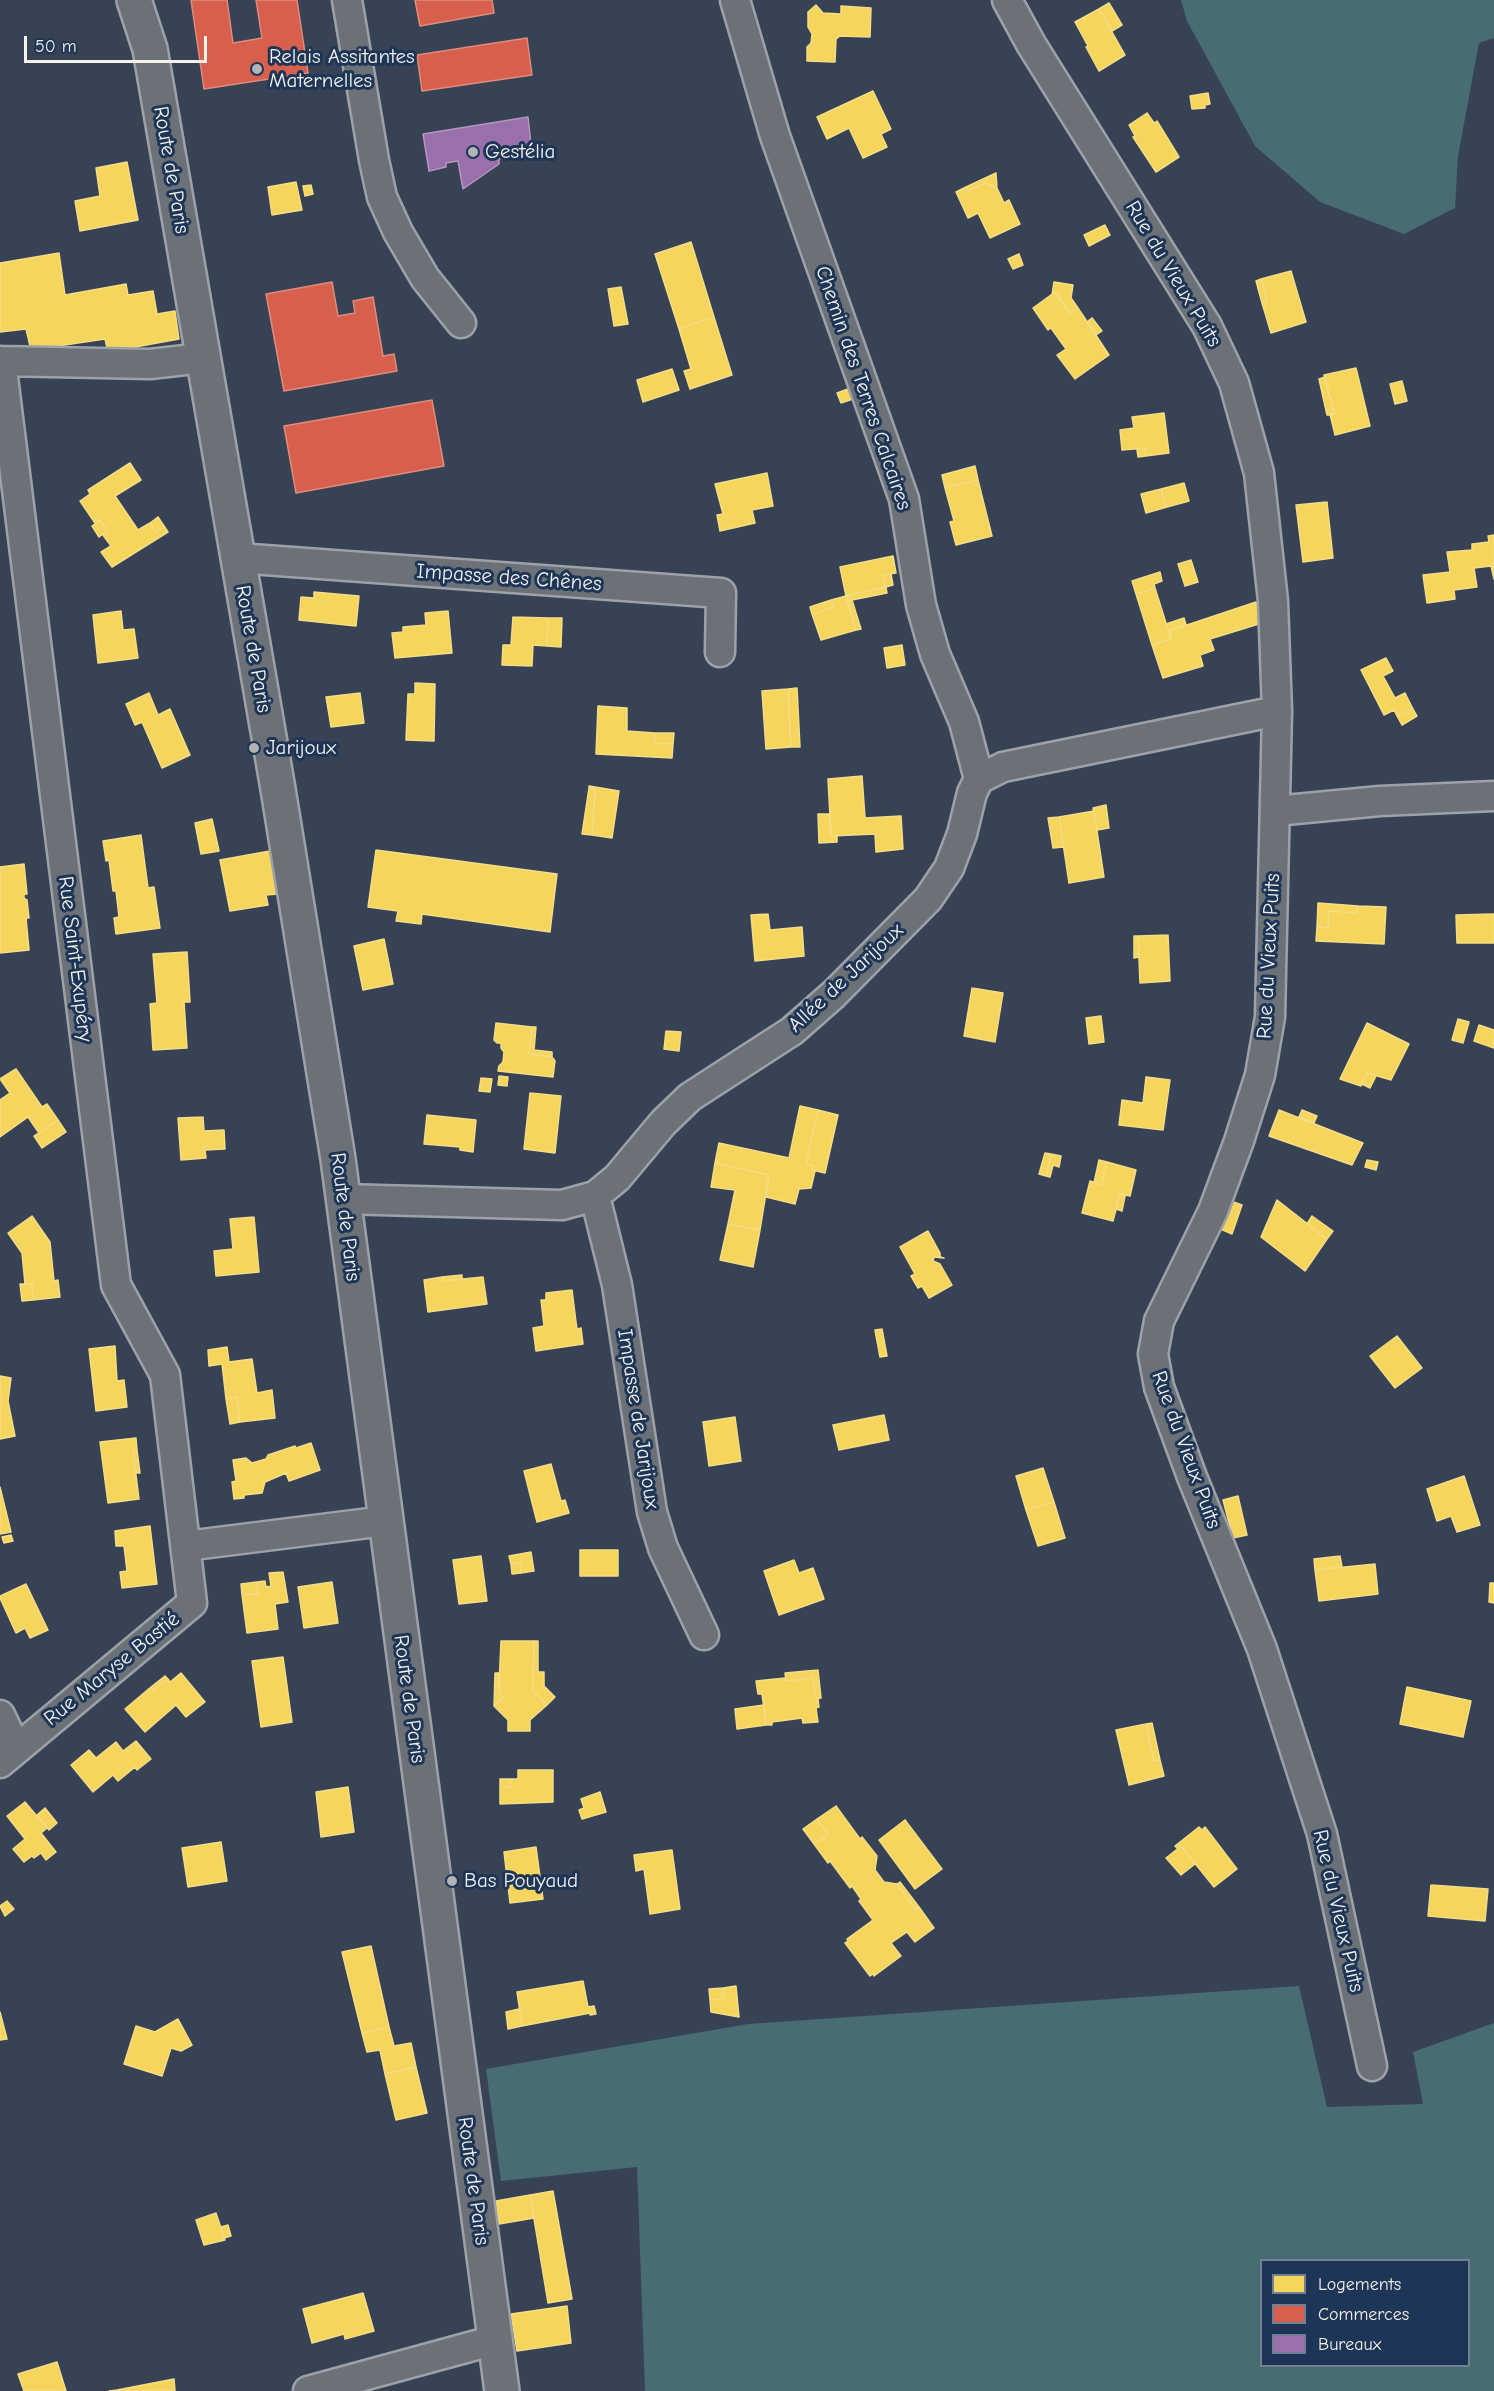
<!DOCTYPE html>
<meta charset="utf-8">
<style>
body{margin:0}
#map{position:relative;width:1494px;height:2391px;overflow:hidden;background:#384255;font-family:"Comic Neue",sans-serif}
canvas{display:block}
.legend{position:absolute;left:1260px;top:2259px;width:210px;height:108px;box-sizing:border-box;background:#1d3557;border:2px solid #738091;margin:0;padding:8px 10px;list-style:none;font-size:18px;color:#f4f1e8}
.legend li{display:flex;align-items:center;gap:12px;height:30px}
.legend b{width:30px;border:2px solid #738091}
.scale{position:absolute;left:24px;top:36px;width:183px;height:27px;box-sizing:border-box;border:3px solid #f4f1e8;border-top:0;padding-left:8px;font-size:18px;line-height:21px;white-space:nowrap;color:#f4f1e8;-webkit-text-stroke:4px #1d3557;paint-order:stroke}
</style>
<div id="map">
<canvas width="1494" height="2391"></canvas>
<ul class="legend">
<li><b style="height:16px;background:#f6d55c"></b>Logements</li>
<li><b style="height:16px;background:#d6604d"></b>Commerces</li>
<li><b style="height:16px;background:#9970ab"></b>Bureaux</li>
</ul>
<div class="scale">50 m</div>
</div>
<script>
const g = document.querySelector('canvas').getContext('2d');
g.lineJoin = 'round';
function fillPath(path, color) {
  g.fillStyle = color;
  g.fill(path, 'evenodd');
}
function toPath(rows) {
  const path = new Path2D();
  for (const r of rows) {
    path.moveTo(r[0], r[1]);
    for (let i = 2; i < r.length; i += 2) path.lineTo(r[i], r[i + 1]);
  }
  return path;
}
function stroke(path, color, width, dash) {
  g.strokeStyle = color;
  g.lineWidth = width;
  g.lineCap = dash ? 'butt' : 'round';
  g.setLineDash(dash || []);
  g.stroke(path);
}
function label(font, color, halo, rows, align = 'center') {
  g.font = font + ' "Comic Neue",sans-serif';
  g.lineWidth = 6;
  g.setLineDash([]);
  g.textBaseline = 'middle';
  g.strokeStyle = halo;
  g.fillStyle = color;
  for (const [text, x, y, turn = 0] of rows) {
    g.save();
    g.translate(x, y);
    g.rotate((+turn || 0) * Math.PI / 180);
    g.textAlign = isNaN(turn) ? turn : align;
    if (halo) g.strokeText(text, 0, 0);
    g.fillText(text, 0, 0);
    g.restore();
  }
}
const green = toPath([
 [1181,0,1494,0,1494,38,1479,43,1458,156,1455,208,1404,234,1320,202,1255,146,1187,21],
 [1299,1986,1327,2107,1423,2104,1413,2052,1494,2023,1494,2391,645,2391,637,2167,501,2181,486,2069,748,2024],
 [1262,2260,1468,2260,1468,2366,1262,2366]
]);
const homes = toPath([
 [1109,3,1122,25,1112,31,1099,9,1109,3],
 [816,5,823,13,841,14,841,6,871,8,870,37,840,36,836,39,835,62,807,61,807,47,811,43,812,34,808,27,808,12,816,5],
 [1099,9,1125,55,1099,71,1086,47,1088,46,1075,22,1099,9],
 [873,91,891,129,881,134,887,147,863,158,849,128,827,139,817,117,873,91],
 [1208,93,1210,104,1205,105,1205,108,1192,109,1190,96,1208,93],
 [1147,113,1154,123,1157,121,1179,157,1156,172,1133,137,1135,136,1129,125,1147,113],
 [127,162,138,220,80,231,75,201,100,196,96,168,127,162],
 [996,173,997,188,985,183,968,191,966,187,996,173],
 [296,182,302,210,272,215,268,187,296,182],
 [985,183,997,188,1004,203,1009,200,1020,224,990,238,978,213,968,218,956,192,966,187,968,191,985,183],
 [311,185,313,194,305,196,303,186,311,185],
 [1105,225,1110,235,1089,246,1084,235,1105,225],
 [691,242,714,317,679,329,655,254,691,242],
 [59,253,65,295,126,284,128,295,153,291,157,314,175,311,179,339,108,352,105,339,31,350,26,329,0,332,0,263,59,253],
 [1019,254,1023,265,1013,269,1008,259,1019,254],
 [1291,271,1306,322,1271,333,1262,303,1267,301,1261,279,1291,271],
 [1261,279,1267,301,1262,303,1256,281,1261,279],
 [1054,282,1073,285,1071,298,1078,308,1070,313,1055,292,1052,295,1054,282],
 [621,287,628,324,614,326,608,289,621,287],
 [1055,292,1070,313,1078,308,1109,355,1075,379,1057,355,1066,349,1051,328,1048,330,1033,308,1055,292],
 [714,317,732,375,690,389,684,371,691,369,679,329,714,317],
 [1092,318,1102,331,1096,335,1088,321,1092,318],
 [1356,368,1370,426,1335,435,1330,414,1334,414,1324,375,1356,368],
 [672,369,679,390,643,402,637,380,672,369],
 [1325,377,1334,414,1327,415,1319,379,1325,377],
 [1402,381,1407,401,1395,404,1390,384,1402,381],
 [848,389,853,399,841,403,837,393,848,389],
 [1164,413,1169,453,1146,456,1145,448,1122,450,1120,430,1134,428,1132,417,1164,413],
 [1145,448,1146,456,1138,457,1137,449,1145,448],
 [130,463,141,480,115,496,138,530,150,523,156,532,164,526,168,532,112,567,101,552,111,546,103,535,107,531,100,520,95,523,80,501,90,494,88,490,130,463],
 [975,466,978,480,945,488,942,475,975,466],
 [767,473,773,506,752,510,755,523,720,531,717,515,723,514,715,484,767,473],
 [978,480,992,536,956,545,950,522,954,521,945,488,978,480],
 [1184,483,1189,501,1167,507,1161,489,1184,483],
 [1161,489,1167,507,1146,513,1141,494,1161,489],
 [1327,502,1333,558,1303,562,1296,505,1327,502],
 [158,517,164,526,156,532,150,523,158,517],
 [100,520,107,531,99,537,92,526,100,520],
 [1494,535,1494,579,1491,566,1474,568,1477,587,1454,590,1455,599,1427,603,1423,575,1450,572,1447,552,1472,550,1472,544,1489,542,1488,536,1494,535],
 [893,556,896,573,883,575,886,587,846,596,840,567,893,556],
 [1191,560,1198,582,1185,586,1178,564,1191,560],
 [1160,572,1162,581,1154,584,1155,588,1136,594,1132,581,1160,572],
 [891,574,893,585,886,587,883,575,891,574],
 [886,587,887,593,847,601,846,596,886,587],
 [1155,588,1171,639,1152,645,1136,594,1155,588],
 [314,592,359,596,356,626,299,620,301,597,314,598,314,592],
 [846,596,856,630,821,640,812,614,834,607,831,600,846,596],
 [831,600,834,607,812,614,810,607,831,600],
 [852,600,861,629,856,630,847,601,852,600],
 [1256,602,1262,623,1210,639,1214,650,1200,655,1203,666,1163,678,1152,645,1171,639,1169,631,1256,602],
 [121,611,123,630,134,629,138,658,98,663,93,615,121,611],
 [448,611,452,653,395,658,392,633,403,632,403,627,426,625,425,613,448,611],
 [513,617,548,618,547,646,533,645,532,666,502,665,503,645,511,645,513,617],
 [548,618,562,618,561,647,547,646,548,618],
 [1184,618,1186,625,1169,631,1166,624,1184,618],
 [902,645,905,665,887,668,884,648,902,645],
 [1386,658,1393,671,1383,676,1395,698,1405,693,1413,709,1397,716,1394,710,1384,715,1361,670,1386,658],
 [415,683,435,684,434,741,406,740,408,694,415,694,415,683],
 [797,688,800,747,791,747,788,689,797,688],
 [788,689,791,747,766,749,762,691,788,689],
 [149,693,158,715,170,709,190,755,162,768,142,722,135,725,126,704,149,693],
 [360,693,364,723,331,727,326,697,360,693],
 [598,706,627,708,627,731,655,733,654,743,673,744,672,758,596,754,598,706],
 [1413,709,1417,716,1402,725,1397,716,1413,709],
 [655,733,674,733,673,744,654,743,655,733],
 [862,776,865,818,901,816,903,849,876,852,875,834,831,836,828,779,862,776],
 [589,786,619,791,612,838,592,835,595,789,589,788,589,786],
 [589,788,595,789,592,835,582,834,589,788],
 [1106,805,1109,828,1097,830,1093,808,1106,805],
 [1094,811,1104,877,1069,883,1059,817,1094,811],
 [818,814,829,814,831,836,837,836,837,842,819,843,818,814],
 [1059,817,1064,847,1053,848,1048,818,1059,817],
 [212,819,219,851,201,854,195,823,212,819],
 [141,835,148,888,154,887,160,928,116,934,114,918,119,917,116,891,113,891,109,860,106,861,103,841,141,835],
 [376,850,557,874,550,932,422,914,421,924,396,921,398,911,368,907,376,850],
 [270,851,278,894,266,895,268,905,230,911,220,860,270,851],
 [24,864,27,894,24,894,24,898,27,900,29,918,26,918,29,950,0,953,0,867,24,864],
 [1318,903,1358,906,1357,913,1329,911,1328,928,1317,927,1318,903],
 [1358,906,1386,907,1384,944,1316,941,1317,927,1328,928,1329,911,1357,913,1358,906],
 [768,914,770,930,802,927,804,956,755,961,751,915,768,914],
 [1494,914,1494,943,1457,943,1456,915,1494,914],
 [1168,935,1170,981,1140,983,1138,936,1168,935],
 [1134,936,1138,936,1139,957,1134,958,1134,936],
 [384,939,393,984,363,990,354,946,384,939],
 [187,952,190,1002,184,1002,187,1048,153,1050,150,1004,157,1003,153,954,187,952],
 [972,988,1003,993,995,1042,964,1036,972,988],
 [1101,1016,1104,1042,1089,1044,1086,1018,1101,1016],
 [1458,1019,1469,1022,1463,1043,1452,1040,1458,1019],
 [496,1023,532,1027,529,1054,552,1057,555,1061,553,1077,498,1071,499,1066,503,1062,504,1052,501,1048,501,1043,497,1043,494,1040,496,1023],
 [1367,1023,1409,1044,1391,1080,1367,1073,1361,1086,1340,1079,1367,1023],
 [1479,1025,1494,1030,1494,1048,1474,1041,1479,1025],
 [532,1027,536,1027,534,1050,552,1052,552,1057,529,1054,532,1027],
 [666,1031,681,1032,679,1051,664,1049,666,1031],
 [16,1069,42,1107,47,1104,58,1120,39,1133,28,1117,0,1137,0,1100,10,1093,0,1079,16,1069],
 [1367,1073,1376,1076,1370,1088,1362,1084,1367,1073],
 [499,1076,508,1077,507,1086,498,1085,499,1076],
 [1146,1077,1170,1080,1163,1130,1119,1125,1122,1100,1143,1103,1146,1077],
 [481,1078,492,1079,490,1092,479,1091,481,1078],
 [530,1093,561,1096,555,1153,524,1149,530,1093],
 [800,1106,818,1110,806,1164,813,1166,812,1170,815,1171,811,1188,799,1189,795,1204,766,1197,769,1175,715,1163,719,1143,789,1158,800,1106],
 [818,1110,838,1115,825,1173,812,1170,813,1166,806,1164,818,1110],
 [1279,1110,1363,1143,1352,1165,1269,1136,1279,1110],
 [1302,1110,1317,1116,1314,1123,1299,1117,1302,1110],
 [427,1115,476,1120,473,1152,460,1150,460,1147,424,1144,427,1115],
 [203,1117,204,1131,224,1130,225,1149,205,1150,206,1158,181,1160,178,1118,203,1117],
 [58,1120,66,1132,42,1148,34,1136,58,1120],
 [1045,1153,1051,1154,1046,1176,1039,1174,1045,1153],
 [1051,1154,1061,1156,1059,1167,1053,1165,1050,1177,1046,1176,1051,1154],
 [1099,1160,1107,1162,1101,1185,1094,1183,1099,1160],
 [1367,1160,1378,1162,1376,1170,1365,1167,1367,1160],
 [1107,1162,1136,1170,1130,1196,1120,1194,1113,1221,1082,1213,1090,1181,1101,1185,1107,1162],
 [715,1163,769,1175,760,1230,728,1224,735,1190,711,1187,715,1163],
 [1120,1194,1125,1196,1122,1211,1116,1209,1120,1194],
 [1228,1200,1242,1205,1232,1234,1216,1227,1228,1200],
 [1277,1200,1327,1239,1305,1271,1261,1237,1277,1200],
 [32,1216,50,1242,54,1281,58,1280,60,1297,33,1300,32,1284,25,1284,22,1253,8,1233,32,1216],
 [1312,1216,1333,1231,1327,1239,1307,1224,1312,1216],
 [254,1217,259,1272,216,1276,214,1251,233,1249,230,1219,254,1217],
 [728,1224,760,1230,753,1267,720,1260,728,1224],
 [928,1231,940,1253,940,1257,944,1258,934,1257,933,1261,940,1264,952,1285,929,1298,922,1286,918,1288,911,1276,915,1274,900,1247,928,1231],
 [462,1275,462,1279,443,1281,442,1277,462,1275],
 [442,1277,443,1281,483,1277,487,1304,428,1312,424,1280,442,1277],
 [20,1284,32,1284,33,1300,22,1301,20,1284],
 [572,1290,576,1322,577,1329,581,1328,583,1344,536,1351,533,1328,544,1326,541,1300,546,1300,546,1293,572,1290],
 [882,1329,887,1356,880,1357,875,1330,882,1329],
 [1397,1336,1422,1368,1395,1388,1370,1356,1397,1336],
 [115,1346,117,1381,124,1380,127,1407,96,1411,89,1349,115,1346],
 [227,1347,229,1362,252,1359,257,1393,272,1390,275,1418,240,1422,237,1397,226,1399,222,1364,209,1366,208,1350,227,1347],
 [0,1376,11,1378,8,1401,15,1436,0,1439,0,1376],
 [237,1397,240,1422,230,1424,226,1399,237,1397],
 [884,1415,889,1440,839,1450,833,1425,884,1415],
 [735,1417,741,1461,709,1466,703,1422,735,1417],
 [136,1438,137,1450,133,1451,139,1499,108,1503,100,1442,136,1438],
 [311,1443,320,1470,289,1481,286,1473,265,1482,262,1493,244,1495,244,1498,234,1499,232,1482,236,1481,233,1460,246,1458,252,1463,266,1459,268,1455,295,1446,296,1448,311,1443],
 [137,1450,140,1473,136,1473,133,1451,137,1450],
 [551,1464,561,1501,565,1500,569,1513,537,1522,524,1471,551,1464],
 [1043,1468,1054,1502,1026,1510,1016,1476,1043,1468],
 [1464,1476,1480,1525,1457,1532,1451,1516,1437,1521,1427,1489,1464,1476],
 [0,1487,11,1532,0,1534,0,1487],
 [1238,1496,1247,1535,1233,1538,1223,1500,1238,1496],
 [1054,1502,1065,1538,1038,1546,1026,1510,1054,1502],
 [150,1526,157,1584,122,1588,120,1572,127,1571,124,1546,116,1546,115,1531,150,1526],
 [11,1535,13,1541,4,1543,2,1537,11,1535],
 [580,1550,618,1550,618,1576,580,1576,580,1550],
 [531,1552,534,1571,521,1573,520,1563,511,1564,509,1556,531,1552],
 [481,1556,487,1601,459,1604,453,1560,481,1556],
 [1340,1556,1342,1567,1315,1570,1314,1559,1340,1556],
 [794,1560,799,1573,813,1568,824,1599,779,1615,764,1571,794,1560],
 [520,1563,521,1573,512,1574,511,1564,520,1563],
 [1375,1564,1378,1594,1319,1601,1315,1570,1375,1564],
 [283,1572,288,1602,275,1604,278,1629,247,1633,242,1595,258,1593,257,1582,265,1581,266,1587,271,1586,269,1573,283,1572],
 [257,1582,258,1593,242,1595,241,1584,257,1582],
 [332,1582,338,1623,304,1628,298,1587,332,1582],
 [1490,1583,1494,1583,1494,1603,1489,1602,1490,1583],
 [26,1584,48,1630,30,1638,25,1628,16,1633,0,1598,0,1596,26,1584],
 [501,1641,534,1641,533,1691,547,1705,530,1720,530,1731,508,1731,508,1720,494,1706,503,1697,500,1694,499,1686,501,1641],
 [534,1641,538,1641,538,1672,544,1672,544,1686,555,1697,547,1705,533,1691,534,1641],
 [283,1657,292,1722,261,1727,252,1661,283,1657],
 [818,1670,821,1698,816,1699,813,1678,786,1681,785,1673,818,1670],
 [181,1673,205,1702,186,1717,176,1705,145,1732,125,1709,151,1687,154,1690,168,1679,170,1682,181,1673],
 [495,1673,499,1673,500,1694,503,1697,494,1706,495,1673],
 [165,1676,168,1679,154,1690,151,1687,165,1676],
 [785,1678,786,1681,813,1678,816,1699,818,1699,819,1707,816,1708,818,1722,803,1723,802,1718,772,1722,772,1725,766,1725,762,1694,758,1694,756,1681,785,1678],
 [1407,1687,1471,1701,1463,1737,1400,1724,1407,1687],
 [764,1705,766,1725,737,1729,735,1709,764,1705],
 [1152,1723,1160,1760,1154,1761,1146,1724,1152,1723],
 [1146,1724,1154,1761,1160,1760,1164,1776,1129,1785,1116,1730,1146,1724],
 [136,1741,151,1759,137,1770,135,1767,118,1781,113,1775,93,1792,71,1765,89,1750,96,1758,116,1742,123,1751,136,1741],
 [518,1770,553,1770,553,1802,500,1804,500,1787,510,1787,510,1779,518,1779,518,1770],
 [500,1779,510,1779,510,1787,500,1787,500,1779],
 [348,1787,354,1832,321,1837,316,1792,348,1787],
 [600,1792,606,1812,582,1819,579,1810,584,1808,581,1799,600,1792],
 [25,1802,47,1828,41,1833,56,1852,46,1860,41,1853,34,1858,32,1856,24,1862,13,1849,25,1839,7,1816,25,1802],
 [836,1806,860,1839,862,1837,877,1856,875,1870,884,1882,897,1884,916,1910,919,1907,934,1928,915,1942,907,1932,891,1943,901,1956,874,1976,873,1974,870,1976,845,1943,848,1941,847,1939,873,1920,859,1901,861,1899,852,1886,850,1888,830,1861,828,1863,814,1844,828,1835,817,1819,836,1806],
 [45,1808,57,1823,49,1830,37,1815,45,1808],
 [817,1819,828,1835,814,1844,803,1829,817,1819],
 [905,1820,942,1869,915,1889,879,1840,905,1820],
 [1199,1827,1202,1830,1205,1827,1237,1869,1214,1887,1181,1846,1178,1849,1175,1846,1199,1827],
 [221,1842,227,1881,188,1887,182,1848,221,1842],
 [1181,1846,1195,1864,1181,1875,1166,1858,1181,1846],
 [536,1847,543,1899,510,1903,504,1852,536,1847],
 [672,1850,680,1909,650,1914,644,1869,636,1871,634,1855,672,1850],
 [900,1882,919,1907,916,1910,897,1884,900,1882],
 [1431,1885,1488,1889,1485,1921,1428,1916,1431,1885],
 [7,1901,14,1909,5,1916,0,1906,7,1901],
 [371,1946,389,2027,362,2033,342,1952,371,1946],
 [583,1981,588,2007,594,2006,596,2014,590,2015,590,2013,522,2026,517,1992,583,1981],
 [736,1986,739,2017,711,2012,710,2000,724,1998,723,1988,736,1986],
 [723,1988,724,1998,710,2000,709,1989,723,1988],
 [519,2009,522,2026,508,2029,506,2012,519,2009],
 [0,2012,7,2039,0,2040,0,2012],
 [178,2019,192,2045,181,2051,171,2048,162,2076,124,2064,136,2026,155,2032,178,2019],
 [389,2027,394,2046,411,2043,416,2067,385,2074,380,2050,367,2052,362,2033,389,2027],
 [416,2067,427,2113,396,2120,385,2074,416,2067],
 [553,2191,572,2299,548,2303,530,2195,553,2191],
 [530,2195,534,2218,499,2224,496,2201,530,2195],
 [216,2213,225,2240,204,2245,196,2220,216,2213],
 [228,2225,231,2236,224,2238,221,2227,228,2225],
 [363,2293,374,2331,345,2339,344,2334,312,2343,303,2309,363,2293],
 [567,2306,571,2343,517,2351,511,2314,567,2306],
 [57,2362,66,2391,24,2391,18,2374,57,2362],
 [174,2379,175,2391,109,2391,117,2390,174,2379]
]);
const shops = toPath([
 [191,0,227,0,233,43,262,38,256,0,297,0,308,73,204,89,191,0],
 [415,0,492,0,494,13,420,26,415,0],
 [527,38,532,75,422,91,417,55,527,38],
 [332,282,338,316,355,313,353,301,373,297,383,356,394,354,397,371,284,391,266,294,332,282],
 [432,400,444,466,296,493,284,426,432,400]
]);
const offices = toPath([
 [528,117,532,153,499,159,499,164,463,189,458,161,446,163,446,167,429,171,423,134,528,117]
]);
const street = toPath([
 [347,0,374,160,382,197,398,232,425,278,461,323],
 [735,0,775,136,904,499,921,605,935,654,964,722,979,779],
 [1007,0,1031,44,1207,326,1234,383,1259,473,1273,601,1277,711,1270,1017,1260,1075,1239,1141,1213,1211,1159,1321,1153,1354,1159,1387,1192,1477,1262,1649,1322,1834,1372,2066],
 [0,361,150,364,203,358],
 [237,558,721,593,720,652],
 [1275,811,1380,801,1494,796],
 [595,1196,617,1285,652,1512,663,1548,704,1635],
 [342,1199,562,1205,595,1196,617,1178,663,1123,690,1097,792,1031,834,994,928,899,949,868,962,834,972,793,979,779,1003,767,1277,711],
 [186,1546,385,1521],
 [0,1715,16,1748],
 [0,1763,192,1603,165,1375,116,1285,1,361],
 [308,2391,495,2340]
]);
const secondary = toPath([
 [134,0,150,49,278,789,338,1159,502,2391]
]);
const markers = [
 [257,69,6,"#b2b4b5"],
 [473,152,6,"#b2b4b5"],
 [254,748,6,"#b2b4b5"],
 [452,1881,6,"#b2b4b5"]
];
const poiNames = [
 ["Relais Assitantes",269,57],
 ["Maternelles",269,81],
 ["Gestélia",485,152],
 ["Jarijoux",266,748],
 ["Bas Pouyaud",464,1881]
];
const streetNames = [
 ["Route de Paris",171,170,80],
 ["Rue du Vieux Puits",1173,274,59],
 ["Chemin des Terres Calcaires",863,388,71],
 ["Impasse des Chênes",509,578,4],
 ["Route de Paris",253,649,80],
 ["Rue du Vieux Puits",1269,956,-87],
 ["Rue Saint-Exupéry",75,959,83],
 ["Allée de Jarijoux",846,978,-43],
 ["Route de Paris",345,1217,83],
 ["Impasse de Jarijoux",638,1419,81],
 ["Rue du Vieux Puits",1186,1450,70],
 ["Rue Maryse Bastié",112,1669,-39],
 ["Route de Paris",409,1699,82],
 ["Rue du Vieux Puits",1338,1911,77],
 ["Route de Paris",473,2181,82]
];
fillPath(green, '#476c72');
fillPath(homes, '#f6d55c');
stroke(homes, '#f5dd86', 1.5);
fillPath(shops, '#d6604d');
stroke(shops, '#df8c7c', 1.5);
fillPath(offices, '#9970ab');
stroke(offices, '#b497bd', 1.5);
stroke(street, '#9da1a8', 33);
stroke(secondary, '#9da1a8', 38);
stroke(street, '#6c7177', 28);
stroke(secondary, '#6c7177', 33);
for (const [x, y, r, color] of markers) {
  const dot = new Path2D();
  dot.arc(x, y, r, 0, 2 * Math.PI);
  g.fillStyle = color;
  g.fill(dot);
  stroke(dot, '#1d3557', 2);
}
label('21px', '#f4f1e8', '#1d3557', poiNames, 'left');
label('21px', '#f4f1e8', '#1d3557', streetNames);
</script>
